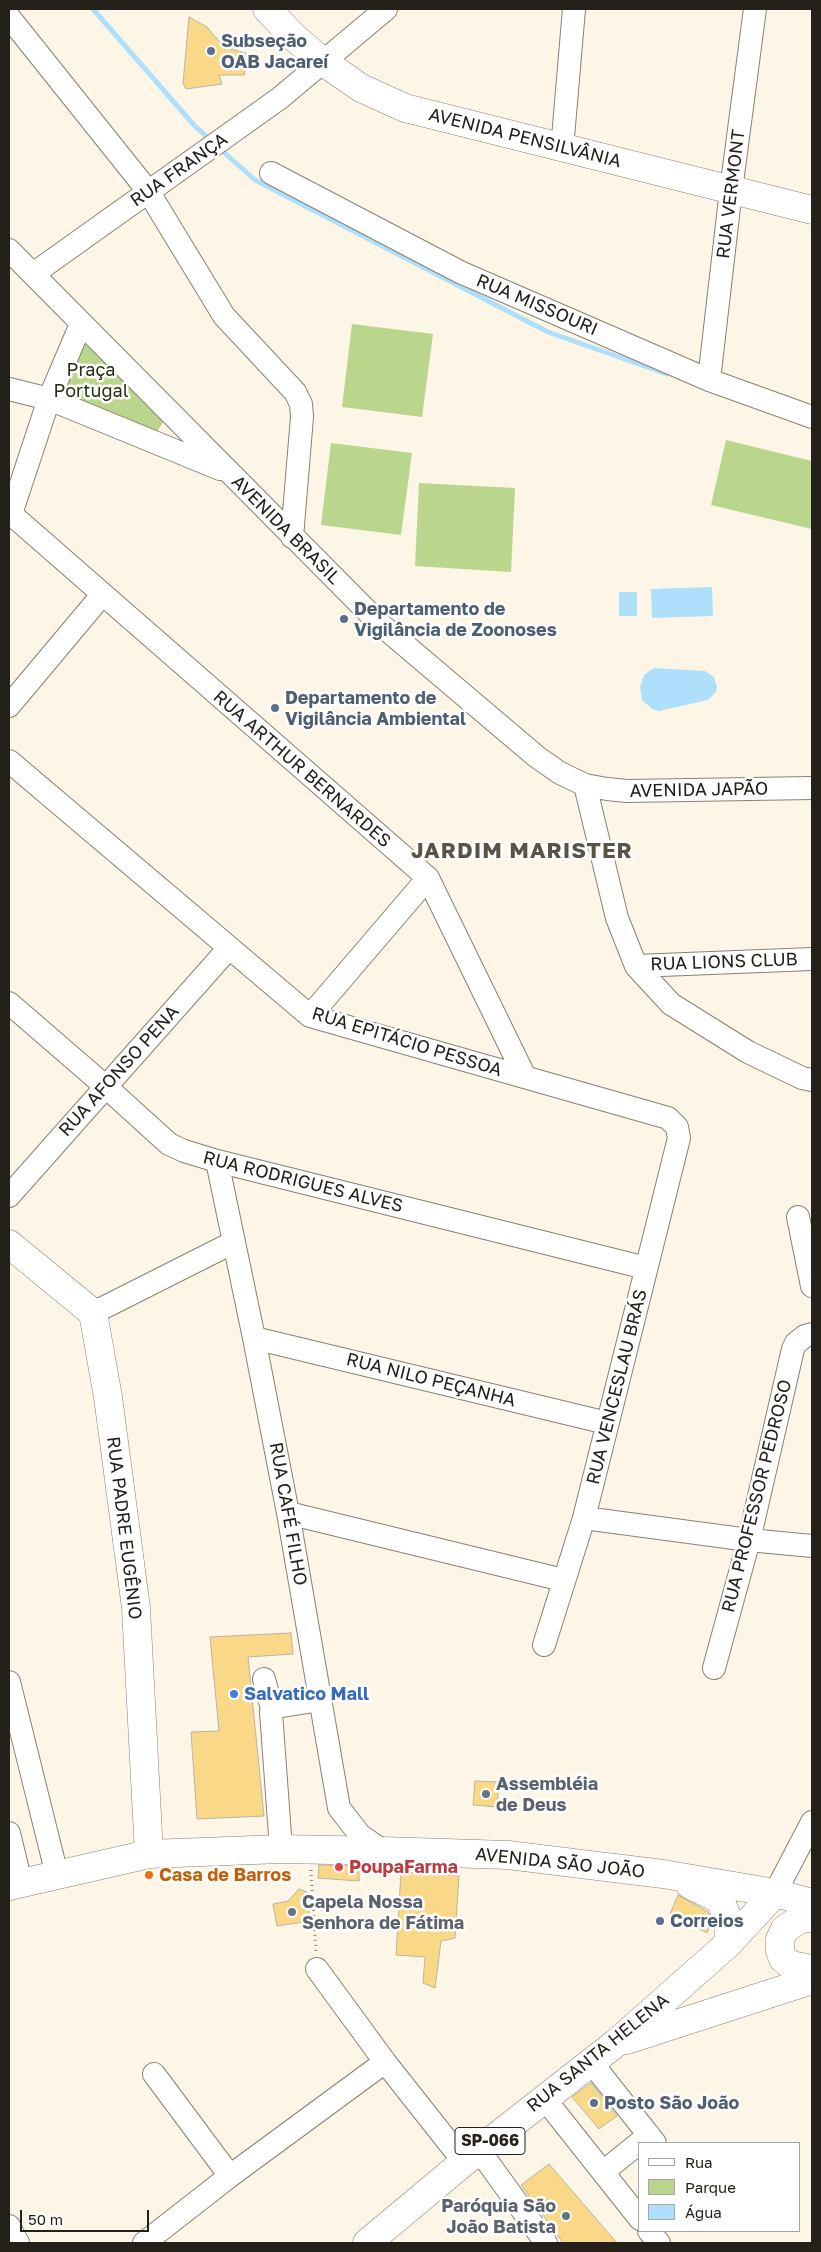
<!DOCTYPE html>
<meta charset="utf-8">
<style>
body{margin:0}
#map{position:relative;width:821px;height:2252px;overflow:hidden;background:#fdf6e6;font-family:"Golos Text",sans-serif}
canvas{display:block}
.frame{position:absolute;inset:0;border:10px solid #24211b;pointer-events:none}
.legend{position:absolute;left:638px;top:2142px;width:162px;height:90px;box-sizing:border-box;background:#fff;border:1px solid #a7a6a4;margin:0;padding:6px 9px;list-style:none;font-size:15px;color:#24211b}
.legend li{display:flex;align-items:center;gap:10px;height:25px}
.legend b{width:25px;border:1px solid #a7a6a4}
.scale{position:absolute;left:20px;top:2210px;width:129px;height:22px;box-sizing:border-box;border:2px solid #24211b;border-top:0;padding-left:6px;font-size:15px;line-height:18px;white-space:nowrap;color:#24211b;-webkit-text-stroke:4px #fff;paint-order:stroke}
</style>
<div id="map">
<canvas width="821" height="2252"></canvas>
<div class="frame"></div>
<ul class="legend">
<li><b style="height:6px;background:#fff"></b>Rua</li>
<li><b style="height:14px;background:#b9d68c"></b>Parque</li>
<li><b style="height:14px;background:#aee0fb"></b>Água</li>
</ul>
<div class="scale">50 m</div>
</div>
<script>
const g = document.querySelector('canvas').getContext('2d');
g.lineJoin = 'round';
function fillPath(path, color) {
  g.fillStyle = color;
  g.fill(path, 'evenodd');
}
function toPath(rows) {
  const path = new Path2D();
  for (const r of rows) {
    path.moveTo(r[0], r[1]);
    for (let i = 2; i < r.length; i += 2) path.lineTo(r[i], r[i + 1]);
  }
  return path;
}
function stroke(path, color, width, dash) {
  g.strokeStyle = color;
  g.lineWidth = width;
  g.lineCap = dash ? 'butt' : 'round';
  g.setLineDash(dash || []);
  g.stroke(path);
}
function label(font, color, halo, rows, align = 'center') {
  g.font = font + ' "Golos Text",sans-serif';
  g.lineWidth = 5;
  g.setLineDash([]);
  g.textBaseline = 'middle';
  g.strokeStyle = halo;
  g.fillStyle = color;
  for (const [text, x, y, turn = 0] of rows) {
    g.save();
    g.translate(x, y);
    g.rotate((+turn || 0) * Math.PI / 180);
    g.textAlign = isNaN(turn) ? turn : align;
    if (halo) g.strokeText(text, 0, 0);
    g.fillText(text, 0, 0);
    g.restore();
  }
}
const green = toPath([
 [352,324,433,334,422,417,342,407],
 [82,339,163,422,157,432,64,393],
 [726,440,812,461,812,529,711,505],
 [331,443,412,453,401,535,321,525],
 [419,483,515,488,511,572,415,566]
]);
const water = toPath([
 [712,587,713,616,652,618,651,589],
 [619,592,637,592,637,616,619,616],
 [654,668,705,671,714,677,717,687,716,692,708,700,659,711,652,709,642,700,640,687,644,675]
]);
const stream = toPath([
 [93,9,193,124,211,141],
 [219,148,255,180,548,332,667,374]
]);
const building = toPath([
 [189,17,207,27,224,47,249,54,244,75,219,75,222,84,186,89,183,83,189,17],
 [291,1633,293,1654,248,1657,264,1816,197,1819,191,1732,219,1731,210,1637,291,1633],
 [475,1781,499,1782,497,1807,473,1805,475,1781],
 [319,1865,359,1866,359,1881,318,1878,319,1865],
 [401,1872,459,1876,455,1938,441,1941,435,1988,423,1983,425,1957,396,1955,401,1872],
 [299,1889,307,1892,310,1921,277,1926,273,1904,288,1901,299,1889],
 [678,1895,708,1912,712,1920,707,1933,670,1914,678,1895],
 [591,2083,617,2116,599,2129,572,2097,591,2083],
 [549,2164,617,2243,563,2243,521,2185,549,2164]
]);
const path = toPath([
 [311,1870,316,1951]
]);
const minor = toPath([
 [9,17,148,191,224,316,295,392,301,404,302,417,292,537],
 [562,149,574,9],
 [271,173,460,272,709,380,812,417],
 [9,250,380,624,537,757,560,773,585,785,607,789,627,791,812,788],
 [33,274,280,98,386,9],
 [709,380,731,190,755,9],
 [9,389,49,399,220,469],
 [11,514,428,878,525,1077],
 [11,514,49,399,81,324],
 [9,706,102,595],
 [9,761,310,1016,668,1118,677,1127,679,1138,584,1518,544,1645],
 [585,785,617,918,636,966,671,1004,748,1052,802,1078,812,1080],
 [636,966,812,959],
 [9,1003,105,1086,169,1144,184,1151,217,1161,646,1268],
 [310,1016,428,878],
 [217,1161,254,1338,288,1513,339,1808,360,1835,383,1851],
 [9,1196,229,948],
 [798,1217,812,1286],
 [93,1313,234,1242],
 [254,1338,607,1423],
 [288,1513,563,1580],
 [584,1518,749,1540,812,1546],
 [714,1668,749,1540,793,1349,796,1343,805,1336,812,1334],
 [264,1679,272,1709],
 [9,1682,57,1875],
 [9,1833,21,1883],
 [281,1849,271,1712,276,1707,320,1700],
 [775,1893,812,1822],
 [317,1969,385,2062,464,2162],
 [591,2062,655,2143],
 [154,2074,230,2176],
 [544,2098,640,2219],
 [479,2150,546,2243],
 [603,2172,649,2135],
 [9,2226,18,2243],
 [649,2231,659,2243],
 [144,2243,230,2176,385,2062]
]);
const major = toPath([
 [267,9,295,38,322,61,361,88,405,108,812,210],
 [9,1244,93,1313,108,1397,136,1608,149,1854],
 [690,1885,717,1898,722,1904,729,1922,729,1943],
 [9,1886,149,1854,281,1849,383,1851,508,1855,663,1874,775,1893,812,1903],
 [812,1918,800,1919,785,1929,780,1939,780,1951,783,1959,791,1965,812,1969],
 [627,2040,812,1980],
 [367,2243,464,2162,616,2043,729,1943,775,1893]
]);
const markers = [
 [211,51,5,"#5c6f8a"],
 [344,619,5,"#5c6f8a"],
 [275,708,5,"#5c6f8a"],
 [234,1694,5,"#3f7fe0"],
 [486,1794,5,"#6b7280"],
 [339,1867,5,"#e0444e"],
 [149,1875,5,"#e8710a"],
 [292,1912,5,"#6b7280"],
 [660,1921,5,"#5c6f8a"],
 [594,2103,5,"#5c6f8a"],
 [566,2216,5,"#6b7280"]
];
const shields = [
 [490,2141,70]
];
const shieldNames = [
 ["SP-066",490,2141]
];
const serviceNames = [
 ["Subseção",221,41],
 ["OAB Jacareí",221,62],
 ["Departamento de",354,609],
 ["Vigilância de Zoonoses",354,630],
 ["Departamento de",285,698],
 ["Vigilância Ambiental",285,719],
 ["Correios",670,1921],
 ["Posto São João",604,2103]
];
const streetNames = [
 ["AVENIDA PENSILVÂNIA",525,138,14],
 ["RUA FRANÇA",179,170,-35],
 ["RUA VERMONT",731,194,-83],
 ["RUA MISSOURI",537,305,23],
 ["AVENIDA BRASIL",286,530,45],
 ["RUA ARTHUR BERNARDES",302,769,41],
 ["AVENIDA JAPÃO",699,790,-1],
 ["RUA LIONS CLUB",724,962,-2],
 ["RUA EPITÁCIO PESSOA",407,1042,17],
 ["RUA AFONSO PENA",119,1071,-48],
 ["RUA RODRIGUES ALVES",303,1182,14],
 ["RUA NILO PEÇANHA",431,1380,14],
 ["RUA VENCESLAU BRÁS",617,1387,-76],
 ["RUA PROFESSOR PEDROSO",757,1496,-76],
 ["RUA CAFÉ FILHO",288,1514,80],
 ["RUA PADRE EUGÊNIO",124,1528,83],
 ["AVENIDA SÃO JOÃO",560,1863,6],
 ["RUA SANTA HELENA",598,2053,-39]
];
const parkNames = [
 ["Praça",91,370],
 ["Portugal",91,391]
];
const shopNames = [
 ["Salvatico Mall",244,1694]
];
const worshipNames = [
 ["Assembléia",496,1784],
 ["de Deus",496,1805],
 ["Capela Nossa",302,1902],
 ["Senhora de Fátima",302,1923],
 ["Paróquia São",556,2206,"right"],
 ["João Batista",556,2227,"right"]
];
const healthNames = [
 ["PoupaFarma",349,1867]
];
const foodNames = [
 ["Casa de Barros",159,1875]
];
const districtNames = [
 ["JARDIM MARISTER",522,851]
];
fillPath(green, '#b9d68c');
fillPath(water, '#aee0fb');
stroke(stream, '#aee0fb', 5);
fillPath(building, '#f9d888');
stroke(building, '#bbb4a4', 1);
stroke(minor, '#888273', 24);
stroke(major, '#888273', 29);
stroke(path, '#8e897e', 3, [1, 4]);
stroke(minor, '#fff', 22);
stroke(major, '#fff', 28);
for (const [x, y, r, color] of markers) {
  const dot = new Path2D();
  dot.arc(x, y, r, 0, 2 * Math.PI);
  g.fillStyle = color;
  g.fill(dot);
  stroke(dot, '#fff', 2);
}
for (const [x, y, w] of shields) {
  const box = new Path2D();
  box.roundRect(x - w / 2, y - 13.5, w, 27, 4);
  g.fillStyle = '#fff';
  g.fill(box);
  stroke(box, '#24211b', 1);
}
label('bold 16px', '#24211b', null, shieldNames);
label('bold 18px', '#4e5e75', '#fff', serviceNames, 'left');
label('18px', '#24211b', '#fff', streetNames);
label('18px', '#253010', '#fff', parkNames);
label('bold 18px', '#366cbe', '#fff', shopNames, 'left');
label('bold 18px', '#5b616d', '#fff', worshipNames, 'left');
label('bold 18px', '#be3a42', '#fff', healthNames, 'left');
label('bold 18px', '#c56008', '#fff', foodNames, 'left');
g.letterSpacing = '1px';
label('bold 22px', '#595445', '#fff', districtNames);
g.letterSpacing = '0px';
</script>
